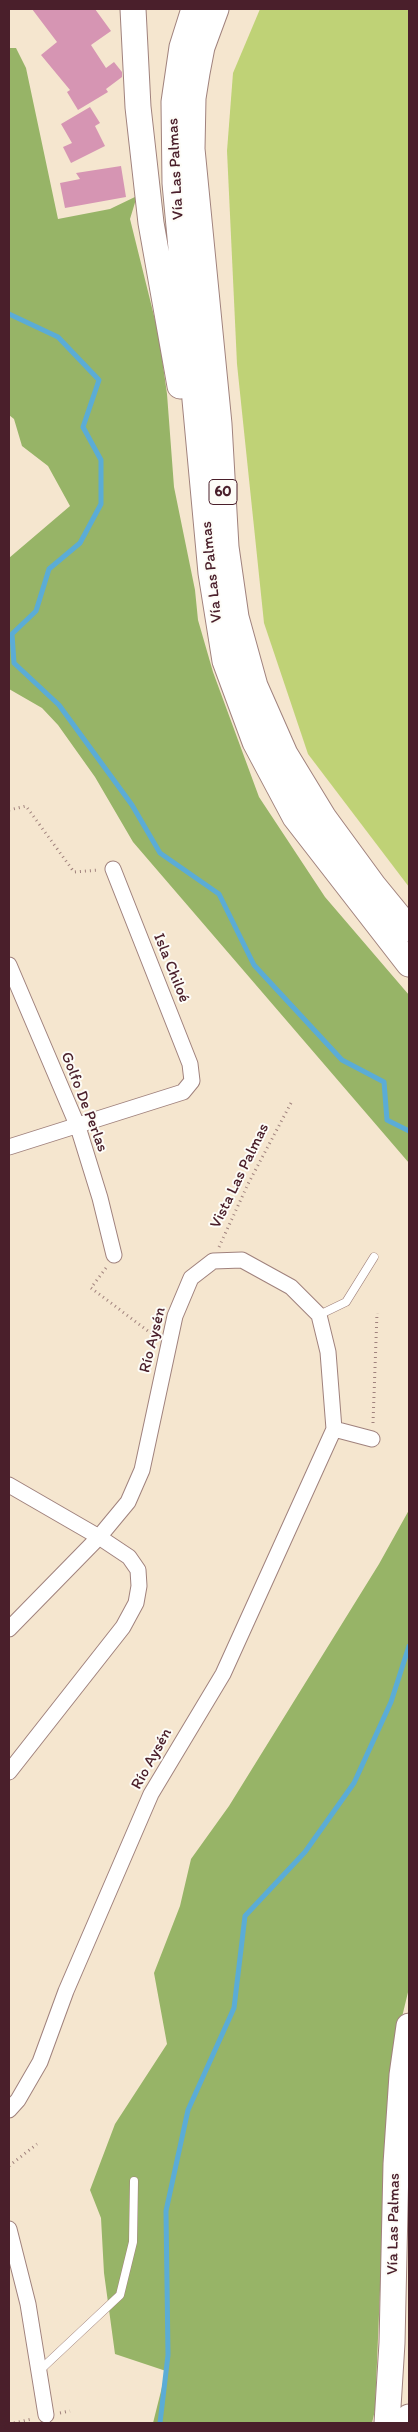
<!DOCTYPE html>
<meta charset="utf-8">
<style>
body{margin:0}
#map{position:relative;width:418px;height:2432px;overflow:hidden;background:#f5e6cf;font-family:Itim,sans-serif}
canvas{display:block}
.frame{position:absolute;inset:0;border:10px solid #4a1f2b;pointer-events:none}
</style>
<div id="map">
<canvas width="418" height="2432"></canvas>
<div class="frame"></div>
</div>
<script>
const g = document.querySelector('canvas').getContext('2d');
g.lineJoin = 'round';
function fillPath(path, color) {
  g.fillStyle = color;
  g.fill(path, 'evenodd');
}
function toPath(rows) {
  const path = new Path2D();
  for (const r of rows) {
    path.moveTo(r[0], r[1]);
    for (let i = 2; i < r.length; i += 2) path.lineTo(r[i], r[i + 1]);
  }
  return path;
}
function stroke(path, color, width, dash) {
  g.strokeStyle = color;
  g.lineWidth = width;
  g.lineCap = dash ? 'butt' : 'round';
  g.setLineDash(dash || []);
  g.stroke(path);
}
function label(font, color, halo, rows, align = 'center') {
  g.font = font + ' Itim,sans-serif';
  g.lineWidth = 4;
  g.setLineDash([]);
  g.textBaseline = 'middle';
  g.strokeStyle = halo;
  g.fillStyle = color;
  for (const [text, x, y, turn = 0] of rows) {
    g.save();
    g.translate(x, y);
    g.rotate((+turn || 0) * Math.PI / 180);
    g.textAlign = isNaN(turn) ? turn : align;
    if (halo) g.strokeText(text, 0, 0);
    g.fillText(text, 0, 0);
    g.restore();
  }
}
const green = toPath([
 [260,9,409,9,409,887,308,754,264,623,237,364,227,151,233,73]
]);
const forest = toPath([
 [9,48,16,48,26,68,58,219,110,209,137,196,130,219,159,336,167,394,174,487,195,590,198,620,213,672,259,797,325,897,409,995,409,1163,133,842,95,777,58,725,42,708,9,689,9,558,70,506,48,466,22,446,14,419,9,415],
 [409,1510,409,1988,396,2042,381,2266,375,2410,372,2423,153,2423,166,2371,115,2354,104,2273,101,2218,90,2190,115,2124,167,2044,154,1973,180,1906,191,1859,229,1806,379,1564]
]);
const stream = toPath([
 [9,314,58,337,99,380,83,427,101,460,101,504,80,543,49,569,36,611,12,634,14,663,59,705,132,805,160,853,219,894,254,965,342,1060,384,1082,387,1120,409,1131],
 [160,2423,168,2355,166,2211,188,2110,234,2008,245,1916,305,1852,354,1783,391,1702,409,1646]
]);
const building = toPath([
 [32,9,95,9,111,31,91,45,106,68,114,62,122,72,122,77,106,89,108,92,78,110,67,92,70,90,41,55,57,42],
 [90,107,100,123,95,126,105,146,71,163,63,147,72,143,61,124],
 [121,166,126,197,65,208,60,183,80,179,76,173]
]);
const path = toPath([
 [9,810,26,806,74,872,99,870],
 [219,1247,248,1184,291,1103],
 [106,1268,91,1288,156,1337],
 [373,1423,377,1313],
 [9,2166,37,2144],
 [60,2413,70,2411],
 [14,2423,32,2419]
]);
const service = toPath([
 [319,1315,346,1302,374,1257],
 [39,2371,120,2295,133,2242,134,2181]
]);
const minor = toPath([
 [9,965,78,1127,100,1198,114,1255],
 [9,1147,183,1092,192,1081,190,1064,113,869],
 [334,1429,372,1439],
 [9,1485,99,1537,129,1557,138,1570,139,1586,136,1603,123,1627,9,1772],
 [9,1629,99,1537,128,1502,142,1470,175,1316,191,1278,213,1261,242,1260,291,1287,319,1315,328,1352,334,1429,223,1674,151,1794,66,1991,40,2062,18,2100,9,2110],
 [9,2229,28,2304,46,2415]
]);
const trunk = toPath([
 [133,9,138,107,151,223,180,386],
 [194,9,182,47,174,102,175,183,211,573,225,661,255,742,295,817,409,964],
 [216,9,202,47,197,73,193,98,192,149,219,424,226,547,236,617,255,686,285,754,324,818,373,885,409,929],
 [387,2423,392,2343,396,2164,402,2075,409,2026],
 [409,2423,409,2417]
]);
const shields = [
 [223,492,28]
];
const shieldNames = [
 ["60",223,492]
];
const streetNames = [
 ["Vía Las Palmas",176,169,-93],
 ["Vía Las Palmas",212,572,-96],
 ["Isla Chiloé",171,968,68],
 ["Golfo De Perlas",84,1102,69],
 ["Vista Las Palmas",240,1176,-64],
 ["Río Aysén",153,1340,-76],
 ["Río Aysén",152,1759,-61],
 ["Vía Las Palmas",394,2224,-89]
];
fillPath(green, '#bfd276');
fillPath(forest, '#97b467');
stroke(stream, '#5bacd6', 5);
fillPath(building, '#d695b3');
stroke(service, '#a0827d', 9);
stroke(minor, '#a0827d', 17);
stroke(trunk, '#a0827d', 27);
stroke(path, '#a0827d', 3, [1, 4]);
stroke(service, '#fff', 8);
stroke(minor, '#fff', 15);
stroke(trunk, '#fff', 25);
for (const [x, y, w] of shields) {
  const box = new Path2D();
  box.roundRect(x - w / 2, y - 12.5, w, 25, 4);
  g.fillStyle = '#fdfcf7';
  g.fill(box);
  stroke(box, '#4a1f2b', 1);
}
label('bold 15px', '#4a1f2b', null, shieldNames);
label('16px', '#4a1f2b', '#fdfcf7', streetNames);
</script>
